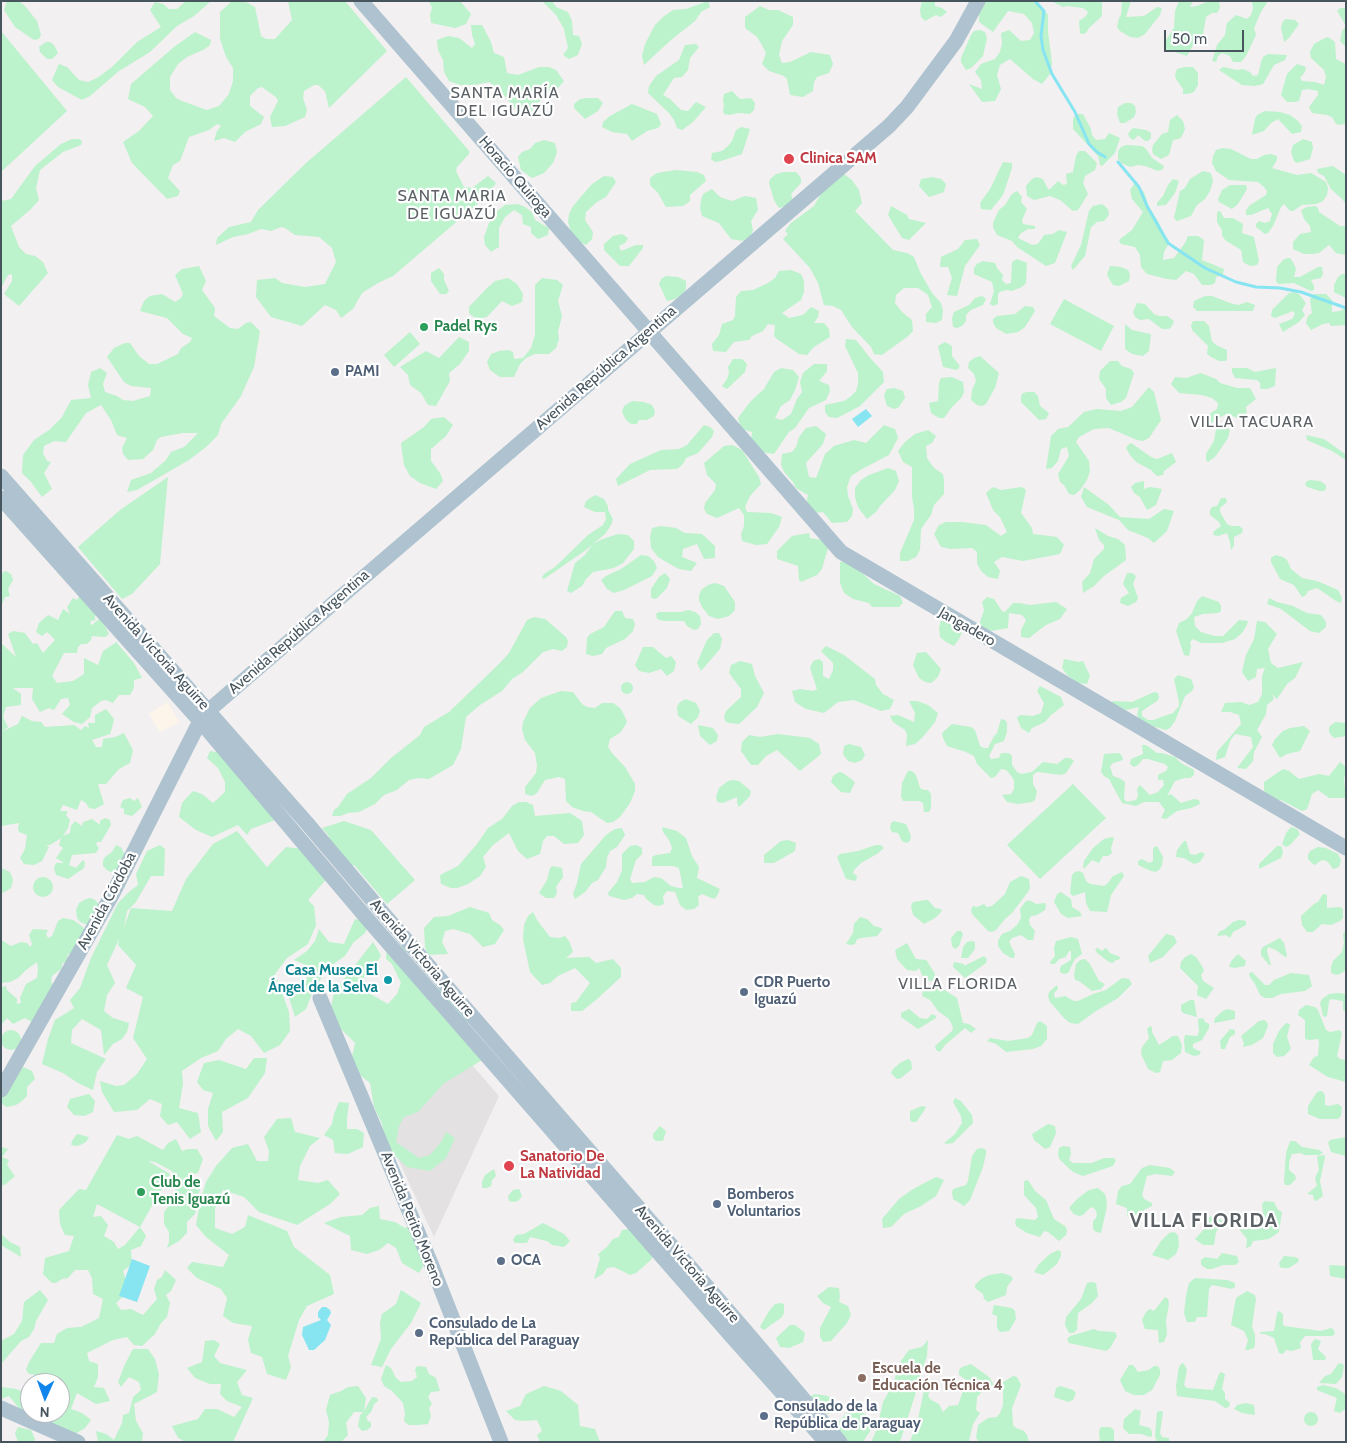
<!DOCTYPE html>
<meta charset="utf-8">
<style>
body{margin:0}
#map{position:relative;width:1347px;height:1443px;overflow:hidden;background:#f2f0f0;font-family:Cabin,sans-serif}
canvas{display:block}
.frame{position:absolute;inset:0;border:2px solid #47555e;pointer-events:none}
.north{position:absolute;left:20px;top:1373px;width:50px;height:50px;box-sizing:border-box;background:#fff;border:1px solid #b5bbbf;border-radius:50%;rotate:182deg;font-size:14px;font-weight:700;line-height:20px;text-align:center;color:#47555e}
.north::after{content:'';display:block;margin:auto;width:18px;height:22px;background:#1085ec;clip-path:polygon(50% 0,100% 100%,50% 72%,0 100%)}
.scale{position:absolute;left:1164px;top:30px;width:80px;height:22px;box-sizing:border-box;border:2px solid #47555e;border-top:0;padding-left:6px;font-size:15px;line-height:18px;white-space:nowrap;color:#47555e;-webkit-text-stroke:4px #fff;paint-order:stroke}
</style>
<div id="map">
<canvas width="1347" height="1443"></canvas>
<div class="frame"></div>
<div class="north">N</div>
<div class="scale">50 m</div>
</div>
<script>
const g = document.querySelector('canvas').getContext('2d');
g.lineJoin = 'round';
function fillPath(path, color) {
  g.fillStyle = color;
  g.fill(path, 'evenodd');
}
function toPath(rows) {
  const path = new Path2D();
  for (const r of rows) {
    if (r.length === 3) {
      path.moveTo(r[0] + r[2], r[1]);
      path.arc(r[0], r[1], r[2], 0, 2 * Math.PI);
      continue;
    }
    path.moveTo(r[0], r[1]);
    for (let i = 2; i < r.length; i += 2) path.lineTo(r[i], r[i + 1]);
  }
  return path;
}
function stroke(path, color, width, dash) {
  g.strokeStyle = color;
  g.lineWidth = width;
  g.lineCap = dash ? 'butt' : 'round';
  g.setLineDash(dash || []);
  g.stroke(path);
}
function label(font, color, halo, rows, align = 'center') {
  g.font = font + ' Cabin,sans-serif';
  g.lineWidth = 4.5;
  g.setLineDash([]);
  g.textBaseline = 'middle';
  g.strokeStyle = halo;
  g.fillStyle = color;
  for (const [text, x, y, turn = 0] of rows) {
    g.save();
    g.translate(x, y);
    g.rotate((+turn || 0) * Math.PI / 180);
    g.textAlign = isNaN(turn) ? turn : align;
    if (halo) g.strokeText(text, 0, 0);
    g.fillText(text, 0, 0);
    g.restore();
  }
}
const commercial = toPath([
 [167,702,180,722,160,732,149,714]
]);
const education = toPath([
 [453,1043,499,1096,434,1237,382,1124]
]);
const green = toPath([
 [7,1,19,1,25,6,37,21,41,35,39,39,34,40,15,27,4,10],
 [186,1,211,1,194,16,177,26,150,52,119,71,90,96,82,100,58,87,52,80,59,64,67,67,79,80,88,82,97,78,112,67,137,42,161,27,150,10,155,2,163,4,169,9,177,9],
 [232,1,244,1,255,7,261,36,266,39,275,39,292,20,288,1,345,1,387,51,329,108,325,91,318,85,314,85,304,91,303,98,307,110,305,117,285,126,272,127,270,117,278,101,276,97,262,87,258,88,250,96,250,106,264,117,261,124,245,132,235,142,224,138,214,141,217,131,221,126,217,124,209,130,189,137,180,161,173,165,168,178,180,191,178,196,167,199,132,163,123,142,139,131,153,116,145,107,128,99,131,84,174,47,195,32,211,40,210,45,205,49,187,57,178,64,170,77,170,90,176,98,182,101,207,110,219,106,229,94,233,81,233,68,226,57,220,39,220,12],
 [429,1,460,1,471,14,466,24,455,28,431,23,430,15,432,8],
 [542,1,552,1,556,7,568,12,572,21,573,35,579,36,582,44,578,55,569,59,563,55,568,48,564,29,556,15],
 [708,1,710,7,701,12,695,21,671,40,644,65,642,56,645,44,655,25,663,17,673,10,686,9],
 [922,1,935,1,935,6,942,8,947,12,941,17,936,15,925,21,921,17,920,10],
 [981,1,1037,1,1048,15,1048,32,1052,63,1050,74,1042,84,1033,79,1010,59,1000,65,997,75,1001,89,995,101,982,102,969,84,982,89,981,80,975,72,981,64,995,59,1000,52,1002,43,1001,33,1009,30,1021,41,1030,40,1034,33,1032,23,1024,14,1008,11,993,32,979,22,979,7],
 [1051,1,1102,1,1102,16,1089,28,1086,33,1082,34,1080,33,1079,21,1086,16,1088,12,1083,8,1068,6,1063,7],
 [1122,1,1131,1,1126,17,1144,16,1157,7,1162,8,1160,15,1145,34,1138,38,1130,37,1120,31,1117,27,1119,18,1121,15],
 [1179,1,1193,1,1190,7,1197,6,1209,1,1219,1,1220,8,1217,13,1212,13,1206,17,1203,34,1196,40,1187,56,1165,49,1164,43,1174,28,1175,11],
 [1252,1,1268,1,1261,12,1254,28,1256,35,1246,56,1241,62,1233,62,1230,56,1222,53,1218,56,1216,62,1212,61,1217,45,1225,35,1227,23,1236,15,1247,19,1251,15,1253,8],
 [760,6,769,10,778,10,793,17,793,25,782,41,779,55,782,63,790,62,811,52,830,55,833,64,829,73,817,77,814,82,813,91,803,97,790,95,787,79,784,76,769,71,762,64,766,53,762,45,757,37,745,28,745,17],
 [1340,8,1346,8,1346,47,1340,41,1342,31,1346,26,1337,11],
 [1286,19,1295,20,1299,24,1289,38,1284,42,1281,27,1283,21],
 [471,25,482,25,491,42,494,53,504,57,507,73,518,75,539,67,549,67,556,70,564,81,558,88,544,96,531,112,518,113,503,94,489,82,475,85,460,85,449,81,444,72,443,60,438,50,437,40,448,36,459,38,472,48,475,44,472,35],
 [980,30,985,32,987,38,983,56,971,68,966,70,961,62,961,58,971,35,974,31],
 [1,31,67,111,1,172],
 [1328,37,1335,42,1336,59,1346,64,1346,123,1341,125,1336,124,1332,117,1327,115,1312,113,1309,107,1318,95,1318,91,1308,89,1302,90,1299,101,1295,102,1287,102,1281,95,1287,74,1297,64,1306,67,1305,72,1300,78,1302,81,1315,82,1324,85,1326,77,1324,70,1311,58,1310,52,1314,44,1325,38],
 [46,42,50,42,54,45,58,53,52,59,47,59,40,52,39,47],
 [696,44,699,47,690,58,688,70,682,77,674,78,663,95,670,99,681,110,688,111,696,102,706,107,693,122,682,130,677,128,674,120,669,113,648,93,649,86,656,76,679,60,685,45],
 [1268,54,1287,55,1285,60,1274,65,1263,84,1255,86,1242,85,1219,70,1223,67,1237,70,1243,69,1250,72,1253,76,1258,75,1261,62,1263,57],
 [1185,67,1193,67,1198,73,1198,85,1194,92,1188,94,1183,94,1183,89,1176,79,1175,75,1177,69],
 [406,77,469,151,469,154,457,167,456,171,464,187,472,188,488,176,496,183,488,195,393,276,378,283,362,293,353,309,341,318,336,310,325,305,302,326,271,317,256,297,257,280,275,278,282,283,305,287,325,284,336,262,332,248,319,237,295,235,285,228,281,227,271,231,261,229,248,234,233,237,216,245,217,238,229,227,251,222,258,210,306,163],
 [732,91,740,99,751,98,755,103,754,110,750,114,738,113,729,115,724,114,723,109,724,106,723,101,724,94],
 [588,98,598,98,603,103,598,111,585,119,574,108,574,104,580,99],
 [1125,103,1131,103,1135,106,1136,112,1134,117,1125,123,1120,123,1117,114,1118,107],
 [632,104,657,114,661,124,658,128,647,131,632,141,627,134,612,132,602,127,603,122,610,116],
 [1265,111,1280,112,1290,115,1297,120,1302,126,1301,132,1292,134,1278,119,1271,123,1264,131,1252,135,1255,119,1257,115],
 [1076,114,1083,114,1091,129,1092,135,1096,140,1105,139,1109,133,1120,138,1115,153,1102,166,1100,165,1098,156,1073,129,1073,119],
 [1177,115,1183,121,1185,129,1182,136,1179,139,1173,140,1169,155,1161,159,1153,154,1152,150,1153,145,1162,134,1168,132,1170,120],
 [741,127,750,129,742,154,721,161,715,162,711,159,712,153,722,151,728,146,732,141,736,130],
 [1133,128,1146,130,1151,133,1151,138,1148,141,1145,141,1138,135,1134,140,1130,138,1128,134,1130,131],
 [72,139,79,139,82,141,81,145,63,152,40,170,36,188,39,200,31,209,11,226,19,247,26,254,35,256,43,262,48,273,19,306,4,294,12,281,12,274,8,275,1,288,1,201,11,199,35,166,61,144],
 [1303,139,1312,142,1313,148,1310,159,1297,163,1294,161,1291,152,1293,145],
 [544,140,555,143,557,152,553,163,544,173,532,178,521,170,518,157,522,152,530,149,535,143],
 [1126,145,1142,146,1146,149,1152,158,1164,166,1163,169,1158,171,1145,166,1138,165,1130,167,1121,163,1118,159,1118,151,1121,147],
 [1223,148,1231,149,1251,159,1257,159,1264,155,1271,154,1277,156,1277,160,1272,168,1297,175,1311,173,1326,182,1328,188,1327,195,1323,201,1316,204,1302,205,1293,211,1290,211,1284,204,1281,207,1273,226,1268,233,1265,234,1256,227,1256,224,1259,221,1265,223,1270,221,1272,214,1268,208,1251,215,1246,215,1246,210,1250,205,1266,195,1267,191,1264,187,1258,182,1229,180,1216,171,1212,163,1213,156,1216,150],
 [1079,151,1085,151,1097,163,1095,170,1085,176,1083,183,1088,194,1078,210,1073,211,1060,200,1050,196,1034,200,1027,196,1026,186,1032,179,1037,177,1043,179,1048,189,1050,189,1058,181,1063,185,1067,184,1066,174,1073,172,1076,156],
 [1003,162,1012,163,1012,168,1003,195,991,210,981,209,980,203,990,189],
 [1333,166,1346,175,1346,205,1343,200,1331,189,1324,176,1318,173,1317,169],
 [676,170,697,172,704,175,706,181,690,195,690,201,683,206,666,207,658,193,650,185,650,178,657,173],
 [1203,171,1211,173,1213,181,1210,191,1205,199,1197,205,1191,216,1177,221,1174,218,1180,191,1185,188,1190,179],
 [784,172,796,172,801,178,801,183,791,194,793,200,790,205,779,208,774,200,769,183,770,179,776,174],
 [844,174,852,180,859,190,862,203,855,211,893,250,907,253,914,257,920,272,932,293,941,303,943,310,942,320,936,323,926,322,926,314,932,307,928,295,918,288,904,288,896,295,895,303,902,312,912,320,913,331,907,337,882,355,874,354,871,347,852,327,841,310,833,306,824,305,818,283,810,268,783,239,788,234,785,231,791,223,814,206,824,188],
 [604,176,613,177,616,182,606,197,597,202,586,212,585,220,593,232,592,239,586,245,578,241,571,232,568,222,569,214,573,206,592,184],
 [932,177,941,179,946,184,944,192,929,197,919,186,921,179],
 [1173,179,1179,181,1175,193,1166,205,1157,206,1157,203,1163,196,1168,185],
 [1135,183,1144,192,1149,207,1159,223,1164,235,1169,240,1168,245,1164,252,1163,260,1174,258,1185,243,1188,236,1198,236,1204,240,1202,260,1224,269,1223,275,1216,277,1215,283,1211,285,1202,285,1194,274,1186,271,1176,280,1167,279,1147,274,1141,267,1140,255,1135,247,1121,244,1119,240,1132,230,1143,212,1132,199,1130,190],
 [1230,185,1246,185,1247,189,1238,204,1232,209,1219,202,1218,199,1222,190],
 [712,189,720,197,732,201,745,196,756,198,758,210,751,221,753,230,750,237,742,241,731,239,719,223,702,216,700,208,701,200,703,194],
 [1017,191,1022,197,1021,202,1027,209,1022,220,1023,224,1035,226,1035,229,1028,229,1020,234,1018,238,1032,245,1038,244,1044,235,1053,234,1059,230,1067,232,1055,263,1046,266,1017,247,1012,241,997,235,993,227,993,223,999,210,1005,205,1012,194],
 [518,204,525,207,532,212,535,220,549,228,548,235,538,239,531,233,531,227,523,224,522,215,514,210,505,217,499,228,499,247,491,252,485,245,484,237,492,215,505,205],
 [1102,204,1108,209,1109,215,1104,221,1097,222,1091,227,1085,256,1073,270,1071,266,1081,245,1089,211,1093,206],
 [891,206,907,215,909,219,926,223,909,240,902,238,888,215],
 [1315,206,1318,208,1319,212,1340,226,1346,226,1346,255,1336,253,1329,245,1319,253,1312,254,1304,254,1293,249,1293,242,1300,234,1311,232,1310,226,1304,219,1301,210,1307,207],
 [1220,211,1224,218,1233,218,1243,224,1242,233,1254,237,1259,261,1257,265,1250,266,1243,262,1241,250,1225,240,1222,235,1222,230,1217,222,1217,212],
 [622,234,628,238,625,243,619,246,621,251,636,245,643,245,643,248,629,266,620,266,604,250,604,244,613,236],
 [977,239,980,245,965,266,957,296,947,295,952,278,948,267,940,267,941,257,958,249,965,240],
 [1287,258,1290,258,1293,262,1296,269,1294,277,1300,277,1318,267,1322,267,1323,274,1321,278,1311,280,1314,286,1314,290,1311,291,1294,283,1279,284,1276,282,1277,267,1283,260],
 [1017,259,1027,263,1026,283,1022,287,1012,291,1007,290,999,292,998,295,998,304,993,306,990,304,994,291,992,282,974,274,974,268,977,264,983,261,995,263,997,268,1003,275,1002,280,1006,284,1011,283,1012,262],
 [199,266,206,281,202,290,215,308,214,316,230,328,238,329,246,323,251,322,260,331,254,367,241,396,221,424,218,435,206,447,189,460,137,490,127,492,131,480,151,473,166,460,171,452,184,447,198,433,183,433,161,437,157,440,153,450,143,459,128,460,123,454,122,448,127,438,117,435,111,420,101,405,86,413,66,442,54,441,44,446,43,453,47,461,51,462,44,473,52,489,42,497,31,482,22,473,23,455,26,451,34,440,49,430,62,417,71,400,91,398,88,385,91,372,100,368,107,373,103,384,105,392,117,396,123,400,133,401,150,396,151,388,131,386,124,382,107,357,114,348,125,343,130,343,139,356,149,364,157,364,178,354,181,348,190,342,192,338,183,334,167,318,140,311,144,301,150,296,162,294,175,302,181,298,183,294,175,275,182,269],
 [1110,266,1121,267,1128,270,1130,274,1129,281,1119,286,1113,285,1107,275],
 [439,268,444,274,444,280,449,291,446,294,440,294,431,281,431,273],
 [791,270,801,274,804,281,804,292,801,300,782,313,789,318,803,315,811,307,819,311,818,317,814,323,824,323,829,329,830,337,814,347,807,355,799,354,777,339,774,336,775,325,768,324,763,331,752,336,749,340,734,342,726,352,713,351,712,344,719,335,722,324,733,320,735,316,736,297,741,291,753,290,768,283,775,278,779,271],
 [1342,274,1346,274,1346,298,1334,292,1334,285,1338,277],
 [666,276,678,277,686,281,686,289,682,295,675,299,667,301,659,284,661,279],
 [508,278,517,284,523,294,522,302,512,306,502,301,487,317,477,319,471,315,469,313,469,307,487,288,495,281],
 [542,278,557,280,563,285,558,301,562,316,558,332,559,339,556,348,549,354,535,354,526,358,520,364,514,377,500,377,490,370,487,362,491,354,499,351,508,350,513,352,514,359,523,358,531,348,535,335,535,285],
 [1294,292,1299,294,1306,303,1302,310,1305,315,1299,322,1283,332,1279,324,1292,319,1295,314,1293,311,1275,318,1271,316,1272,310,1289,293],
 [1314,294,1326,294,1332,300,1332,312,1340,311,1346,308,1346,325,1331,326,1329,323,1323,324,1311,330,1306,323,1308,316,1312,313,1310,299],
 [982,296,986,299,983,305,971,310,966,315,966,321,962,326,957,328,953,327,952,318,954,312,969,305,975,298],
 [1205,296,1212,296,1230,303,1238,305,1247,302,1255,305,1253,311,1197,311,1193,307,1194,301],
 [1064,299,1114,326,1101,351,1050,324],
 [1137,303,1145,304,1154,314,1159,316,1167,316,1174,321,1172,326,1169,329,1162,329,1149,319,1140,320,1135,317,1133,312],
 [1025,306,1033,307,1035,311,1025,327,1018,332,1006,334,996,328,993,323,993,319,997,316,1015,314],
 [1193,321,1204,321,1209,326,1212,341,1216,345,1227,350,1227,358,1226,361,1219,361,1211,357,1207,354,1208,346,1192,330,1191,325],
 [1125,324,1132,330,1151,334,1149,351,1143,356,1132,354,1125,349],
 [410,332,420,344,394,367,384,355],
 [459,337,469,342,469,351,460,364,449,373,450,381,436,406,428,405,421,393,410,385,408,375,400,367,426,351,439,358],
 [846,339,856,340,871,359,883,372,884,382,860,406,837,418,829,417,825,412,825,405,844,401,850,397,856,391,858,384,858,373,845,346],
 [945,342,952,346,952,356,960,366,957,370,943,367,938,346],
 [980,356,999,373,995,388,986,404,982,406,977,405,971,400,972,390,976,381,974,374,968,368,969,362,974,358],
 [733,359,742,359,747,364,745,372,727,389,722,386,727,379,729,373,728,367],
 [1110,361,1118,361,1122,366,1131,369,1134,373,1126,398,1121,402,1111,405,1106,398,1106,389,1099,379,1100,371],
 [814,364,827,364,827,371,819,381,829,385,830,391,826,400,809,408,795,428,789,432,774,454,756,451,751,440,752,432,741,429,738,418,750,402,764,389,774,372,781,368,793,370,799,377,795,390,790,400,781,406,775,418,782,420,791,414,797,399,802,392,800,382,803,373],
 [1232,368,1247,368,1255,372,1276,368,1275,386,1267,389,1262,389,1260,388,1260,383,1257,380,1235,378,1232,372],
 [1201,373,1216,379,1220,383,1237,388,1250,388,1256,399,1246,407,1247,416,1241,419,1226,414,1211,423,1206,422,1206,416,1217,409,1218,403,1212,398,1202,395,1179,393,1171,384,1175,377,1186,378],
 [952,377,963,382,964,392,962,397,952,407,944,418,939,418,931,413,929,403,938,401,939,383,941,378],
 [1149,387,1154,392,1161,420,1149,438,1143,441,1137,440,1109,428,1094,429,1079,437,1076,442,1089,461,1090,471,1087,480,1080,490,1074,495,1069,494,1064,485,1060,482,1058,474,1069,456,1067,447,1061,449,1058,461,1052,468,1046,469,1051,436,1058,429,1068,427,1084,412,1097,409,1121,411,1132,407],
 [894,388,903,391,905,398,898,408,894,409,887,406,884,395,887,389],
 [1027,392,1034,392,1038,396,1040,406,1049,413,1046,419,1039,420,1021,402,1021,396,1023,393],
 [632,401,644,402,652,405,655,411,654,416,647,420,639,420,637,424,631,424,626,420,622,412,624,406],
 [444,417,453,425,446,436,431,449,431,461,440,473,443,481,436,489,420,483,410,476,404,465,401,443,424,427,431,419],
 [704,425,710,427,714,431,712,437,698,453,686,458,683,464,677,469,650,470,618,486,616,479,630,464,661,450,679,449,687,445],
 [884,425,895,429,898,438,889,455,862,469,851,476,847,487,848,496,853,509,852,516,847,522,832,523,823,512,814,513,808,509,807,500,808,495,796,488,793,482,784,472,781,465,782,454,792,452,796,447,799,437,806,428,816,426,826,434,823,444,806,463,809,477,816,478,825,454,834,446,854,440,866,443],
 [1222,425,1230,430,1228,438,1215,457,1208,462,1206,460,1206,454,1214,441,1216,429],
 [928,430,936,436,932,443,926,446,927,458,934,468,943,474,944,480,944,494,934,505,931,515,921,529,920,550,916,557,908,561,900,561,900,553,914,520,914,509,912,497,912,467,903,462,898,451,905,442,915,434],
 [1306,435,1324,439,1345,454,1346,460,1332,451,1307,440],
 [1131,443,1151,457,1157,459,1172,453,1176,462,1164,471,1163,475,1157,476,1151,470,1136,462,1130,455,1126,448,1128,445],
 [732,445,742,450,759,477,761,484,750,496,745,507,747,512,771,513,782,517,779,527,767,544,756,545,742,541,741,534,744,526,744,515,739,508,717,518,707,514,704,509,705,503,715,490,716,484,707,475,704,463,724,446],
 [888,468,896,471,899,481,895,490,880,506,876,512,867,519,858,507,855,497,855,488,861,480,869,475],
 [168,477,160,564,132,594,122,599,78,547,120,510],
 [1309,480,1320,481,1326,485,1326,489,1324,491,1320,491,1307,487,1305,483],
 [1144,481,1144,489,1150,487,1162,489,1156,505,1147,510,1140,497,1134,493,1131,487,1135,483],
 [993,487,1001,490,1022,487,1026,490,1021,513,1032,528,1033,534,1057,537,1064,545,1060,554,1023,561,1002,557,994,562,1000,571,998,579,988,577,981,571,977,563,977,552,972,548,951,549,941,547,934,534,939,525,946,522,962,522,986,525,1001,536,1007,532,1000,517,993,510,986,493],
 [1084,487,1109,505,1120,517,1149,519,1164,509,1174,511,1167,531,1154,543,1148,538,1128,530,1119,520,1087,507,1081,497],
 [595,495,604,499,608,506,608,510,613,519,611,525,605,534,586,550,544,579,542,578,544,574,555,567,588,535,603,525,606,519,605,512,595,512,584,507,586,501],
 [1221,498,1226,498,1227,502,1220,508,1220,512,1227,524,1231,526,1239,526,1243,529,1242,533,1234,537,1234,546,1231,550,1230,542,1227,533,1218,536,1213,535,1214,531,1221,526,1219,522,1210,515,1210,510,1212,507,1217,506],
 [661,526,676,528,685,533,702,534,715,546,715,558,704,559,697,544,683,549,682,557,697,563,691,571,679,569,668,563,658,557,651,548,650,537,652,528],
 [1095,528,1108,536,1118,539,1125,545,1126,560,1104,576,1094,586,1083,593,1082,582,1090,573,1094,559,1104,549,1104,545,1099,540],
 [809,533,810,538,821,540,828,548,822,569,817,575,801,582,799,580,798,566,777,559,777,551,792,536],
 [618,534,628,535,634,541,634,549,623,563,614,568,593,572,586,579,582,586,571,593,567,591,575,563,585,555,592,545,600,540],
 [641,555,648,556,654,561,657,568,652,576,624,590,614,593,607,589,601,580,606,576,621,569],
 [1275,555,1283,557,1287,560,1291,569,1302,578,1317,581,1338,590,1342,598,1341,603,1336,601,1317,588,1308,591,1306,595,1302,597,1294,585,1280,579,1271,562,1271,558],
 [840,562,850,562,874,584,900,596,903,603,899,607,872,607,869,603,853,599,844,593,840,583],
 [6,571,11,574,13,580,8,589,10,596,5,597,2,604,1,578,3,572],
 [665,573,670,579,667,588,656,599,651,598,651,589,659,577],
 [1127,573,1132,573,1136,576,1133,584,1138,598,1136,602,1128,606,1120,603,1121,598,1129,593,1123,584],
 [715,583,724,586,735,602,735,610,729,616,718,619,709,616,702,607,699,600,699,596,701,590,708,585],
 [81,593,104,609,95,616,95,621,92,620,90,623,92,625,99,619,102,620,109,634,105,637,92,636,91,640,87,644,81,644,78,647,77,653,64,653,52,676,57,683,73,681,84,674,84,658,98,665,103,651,118,641,117,643,134,663,142,678,134,680,134,688,130,695,119,695,113,703,106,700,101,701,92,708,90,717,82,724,74,722,62,714,70,705,68,698,61,699,54,710,49,708,40,712,32,699,33,688,13,688,21,694,21,705,6,707,3,717,8,727,3,731,18,724,22,716,32,721,41,722,45,727,74,725,81,730,85,726,89,728,88,723,95,723,95,715,106,709,114,719,112,728,110,734,92,740,96,747,102,747,103,739,115,737,124,733,133,750,130,763,119,769,106,784,98,784,104,804,95,809,89,808,86,803,81,800,77,810,63,805,60,811,68,811,66,815,70,820,68,828,63,836,70,833,71,826,75,821,82,826,83,822,92,819,100,825,100,821,105,818,110,820,111,825,101,842,97,842,96,844,99,848,96,853,72,855,69,865,76,868,83,860,85,862,84,868,68,879,56,875,54,868,56,863,64,863,56,858,63,848,59,845,61,838,50,845,46,845,49,847,42,861,34,865,24,864,20,858,25,849,27,835,19,832,18,828,19,823,1,826,1,643,16,657,8,634,13,631,25,633,33,644,37,643,43,653,55,640,47,632,42,636,36,632,39,623,48,615,58,620,63,609,70,614,67,607,73,598,77,600],
 [1202,596,1219,602,1221,606,1221,611,1218,613,1203,614,1194,617,1195,626,1201,632,1214,636,1223,636,1239,620,1248,621,1247,625,1242,633,1235,639,1222,643,1201,643,1193,639,1190,642,1191,646,1189,656,1184,655,1176,631,1179,623,1187,619,1192,613,1197,601],
 [987,597,994,599,1002,611,1005,612,1013,603,1020,603,1030,605,1056,602,1067,609,1060,619,1046,625,1029,638,1021,637,1021,630,1026,620,1022,615,1009,613,1008,628,991,631,981,627,980,622,984,610,982,602],
 [1269,598,1277,602,1293,606,1307,613,1321,615,1326,622,1326,627,1319,633,1310,631,1281,609,1267,604],
 [688,610,695,612,700,616,701,624,698,629,694,630,687,626,684,621,664,621,657,619,656,614,659,612,681,612],
 [615,611,622,611,625,618,633,619,635,624,633,631,625,639,606,648,602,654,593,656,586,654,587,638,590,634,604,627],
 [534,617,545,619,566,637,568,641,567,647,562,651,553,649,543,652,523,672,512,679,502,691,480,705,466,717,461,749,453,765,429,779,418,778,409,780,397,790,384,795,375,804,359,812,348,813,340,816,332,816,334,810,338,807,347,794,371,778,391,758,420,735,424,727,449,712,500,663,509,653,527,620],
 [941,620,953,621,962,632,959,639,954,646,946,642,940,637,939,628],
 [1257,621,1265,622,1277,634,1268,649,1271,663,1278,668,1303,662,1295,678,1287,684,1277,699,1272,694,1274,699,1267,705,1266,714,1257,730,1262,737,1254,752,1253,761,1246,769,1237,768,1253,747,1251,737,1235,734,1230,741,1225,757,1216,760,1217,752,1241,724,1239,715,1230,712,1221,712,1225,703,1241,702,1249,705,1258,702,1262,694,1262,676,1265,668,1257,669,1256,677,1248,681,1242,672,1246,655,1254,639],
 [714,633,719,633,722,639,720,649,701,671,697,663,707,640],
 [826,646,844,655,875,679,876,685,883,694,894,700,890,709,881,711,854,700,838,702,824,713,806,709,795,702,792,691,800,689,813,691,817,689,810,668,813,661,819,659,823,662,823,676,829,679,833,670,833,663,821,651],
 [643,647,653,647,666,658,671,656,676,662,674,671,667,676,661,669,649,673,639,671,635,665],
 [926,652,941,669,938,677,931,683,925,682,919,678,913,665,917,653],
 [1064,659,1079,662,1083,661,1090,676,1087,684,1078,683,1068,676,1062,668],
 [740,661,752,664,755,676,764,693,757,707,739,724,730,723,726,722,724,717,726,711,741,697,741,689,729,673,731,665],
 [1178,675,1191,679,1194,687,1192,691,1185,696,1175,721,1170,728,1166,730,1148,725,1139,720,1137,715,1139,707,1126,710,1109,703,1113,701,1132,702,1154,692,1158,693,1159,698,1157,701,1142,711,1142,716,1148,720,1153,720,1173,713,1179,706,1179,702,1174,679],
 [627,688,6],
 [1040,686,1061,697,1064,705,1051,715,1045,722,1032,728,1029,733,1021,728,1017,718,1020,715,1033,716,1041,713,1044,703,1037,691],
 [561,691,573,692,582,704,587,707,595,708,602,703,613,703,620,708,624,715,627,722,621,732,610,739,608,747,612,753,625,767,635,784,635,791,630,803,620,817,613,822,607,823,591,812,583,811,572,807,566,801,565,779,559,777,545,780,537,793,532,796,525,794,525,787,536,773,537,765,535,753,525,740,522,729,523,722,530,708,541,698],
 [685,699,696,703,700,711,698,717,691,724,678,716,677,707,679,703],
 [909,701,917,701,928,705,938,713,935,722,922,738,915,744,906,746,907,735,905,730,893,722,890,716,898,715,914,722,915,713],
 [1001,719,1005,720,1007,723,1007,732,1004,741,995,744,989,756,991,759,999,758,1001,753,1009,753,1012,756,1012,765,1017,772,1021,774,1032,772,1043,762,1057,764,1065,758,1070,758,1074,761,1066,773,1062,775,1037,772,1033,775,1033,784,1037,791,1035,800,1032,802,1018,804,1007,802,1002,795,1011,794,1014,789,1014,780,1009,773,1006,770,1001,769,995,777,991,778,977,764,974,756,966,752,947,746,943,738,942,733,952,724,971,727,975,730,980,746,984,748,988,748,994,736,997,733],
 [1335,722,1346,723,1346,736,1334,738,1331,735,1329,732,1329,727],
 [698,725,713,728,718,735,717,741,710,745,700,736],
 [1304,726,1310,731,1300,751,1287,754,1280,758,1272,745,1275,739,1283,731,1290,728],
 [778,734,810,738,819,744,821,754,800,771,777,750,766,756,758,765,751,765,741,751,742,742,749,735,760,737],
 [849,744,861,747,865,755,862,760,855,763,848,761,843,754,844,746],
 [1142,745,1146,745,1157,753,1162,753,1175,757,1181,763,1194,770,1194,775,1190,778,1185,778,1175,781,1167,796,1171,794,1181,803,1194,799,1199,800,1200,804,1191,808,1177,811,1166,819,1161,818,1165,810,1159,802,1144,802,1136,806,1122,803,1109,779,1104,776,1101,772,1104,754,1119,753,1122,756,1123,760,1113,763,1110,766,1113,776,1121,779,1125,782,1124,799,1127,802,1136,800,1138,796,1137,789,1140,785,1150,795,1158,792,1164,785,1163,780,1158,780,1158,775,1166,771,1168,767,1165,764,1148,759,1143,759,1138,765,1134,767,1130,764,1131,759,1143,754],
 [210,751,222,753,275,820,251,829,247,835,238,825,212,837,196,830,179,817,182,803,193,791,202,794,213,803,225,792,225,782,218,768,207,758],
 [1340,762,1346,767,1344,780,1346,798,1329,798,1318,790,1312,794,1307,809,1302,811,1281,800,1274,800,1266,794,1264,790,1264,782,1283,769,1289,771,1299,779,1319,774,1329,776],
 [908,771,912,771,916,775,920,788,924,790,928,790,931,794,931,808,929,812,924,812,923,803,919,801,903,801,901,796,902,783],
 [839,772,843,773,855,782,850,793,841,792,831,782,833,776],
 [733,780,739,781,751,791,750,796,739,807,737,803,737,797,723,803,717,802,716,797,719,788,728,781],
 [1073,784,1106,818,1040,879,1007,845],
 [130,798,134,801,138,798,142,807,132,816,124,814,124,809,120,807,123,800],
 [519,802,526,802,533,805,535,816,570,813,582,821,584,835,578,843,564,844,554,836,547,836,543,841,540,854,527,859,518,851,509,833,493,845,483,857,486,867,480,876,468,884,457,888,451,888,441,884,440,875,458,866,477,844,488,828,502,819,512,806],
 [344,821,371,830,415,880,387,904,354,865,352,866,328,840,329,836,322,828],
 [894,821,906,824,911,836,910,841,906,843,902,841,898,833,892,832,890,828,891,823],
 [662,827,677,831,686,838,692,856,699,867,697,878,720,889,717,896,714,899,702,894,698,897,699,905,694,909,686,910,680,905,675,892,667,891,663,896,664,904,659,906,654,905,646,899,644,895,637,894,632,898,624,900,609,896,608,893,617,882,622,870,622,854,630,846,636,845,642,848,642,854,636,860,630,879,632,883,645,882,654,877,661,878,671,886,679,888,683,888,679,868,673,866,652,866,652,857,656,855,670,853,672,848,669,840,663,832],
 [1291,827,1297,829,1300,834,1290,845,1286,847,1282,844,1286,833],
 [622,828,625,835,617,847,610,851,607,858,606,867,598,880,592,883,585,892,575,899,573,894,577,883,581,864,606,835,615,829],
 [237,831,267,867,286,847,303,849,330,875,308,900,314,906,316,925,308,944,287,958,275,974,289,1012,290,1031,280,1045,264,1053,251,1036,238,1029,226,1039,218,1051,201,1058,182,1071,183,1084,179,1108,198,1113,201,1132,190,1139,177,1122,168,1125,160,1116,162,1104,150,1099,137,1110,114,1112,102,1092,100,1081,116,1086,124,1085,137,1074,147,1059,133,1038,143,997,126,988,136,965,118,945,119,939,107,965,115,983,107,995,104,1011,113,1018,129,1023,127,1032,122,1039,113,1044,104,1055,101,1030,82,1019,72,1030,71,1043,106,1059,97,1072,93,1090,78,1083,63,1073,42,1064,48,1039,55,1020,74,1008,70,1000,80,988,91,958,118,903,130,891,138,885,136,874,147,851,160,845,165,849,164,876,151,876,136,902,127,911,124,927,131,908,172,911,186,879,213,844],
 [1112,837,1114,838,1111,848,1112,853,1108,856,1103,856,1099,863,1092,860,1085,868,1083,868,1084,861,1093,848,1104,839],
 [788,840,796,843,795,851,774,863,764,863,764,855,781,841],
 [1184,841,1186,841,1190,854,1195,855,1201,852,1205,854,1200,862,1194,864,1184,858,1176,857,1177,850],
 [116,845,122,848,123,852,129,855,119,868,112,872,108,871,103,866,103,861,105,857,112,852],
 [876,845,881,845,884,848,877,854,861,863,854,870,853,873,857,876,856,881,846,879,837,857,840,854,858,851],
 [1157,846,1163,857,1162,865,1160,869,1156,872,1151,871,1138,865,1138,861,1142,859,1149,863,1153,861,1153,848],
 [1277,846,1281,846,1282,848,1283,852,1281,858,1259,869,1259,864],
 [1318,847,1326,848,1338,854,1341,860,1339,867,1333,869,1328,862,1324,860,1320,861,1315,865,1313,864,1308,859,1308,855,1310,851],
 [553,866,562,868,563,877,556,887,557,893,554,898,546,898,539,893,547,880,550,868],
 [1,868,10,872,13,880,11,888,1,894],
 [1079,871,1083,873,1086,881,1090,884,1104,886,1108,883,1113,876,1122,872,1124,876,1111,895,1107,912,1090,911,1086,903,1085,892,1073,896,1070,893,1072,875,1075,872],
 [1021,876,1029,879,1030,888,1028,892,1012,913,1005,919,996,930,992,932,988,931,972,914,971,910,973,906,977,907,984,904,987,907,992,906,1005,894,1010,882],
 [43,887,10],
 [1061,892,1071,899,1072,907,1080,912,1082,916,1068,918,1061,914,1054,902,1057,894],
 [1323,894,1327,895,1327,908,1340,907,1343,909,1343,918,1340,921,1331,925,1322,924,1313,932,1307,932,1302,925,1301,916,1314,904,1318,902],
 [91,898,95,900,101,906,88,925,80,922,77,918,76,910,79,903,86,899],
 [925,900,928,900,935,908,941,909,942,911,935,918,924,924,913,915,911,906,913,902],
 [1029,900,1036,904,1045,903,1046,906,1045,910,1037,915,1031,916,1029,920,1030,925,1035,931,1033,940,1028,940,1021,935,1012,938,1009,942,1015,954,1014,958,1011,958,1003,953,998,946,998,941,1002,934,1010,931,1017,925,1021,918,1020,909,1025,902],
 [470,907,489,913,492,920,500,925,504,930,495,944,483,947,470,934,453,929,445,931,442,942,448,954,428,955,425,947,424,928,434,917,448,916],
 [533,912,537,920,550,937,559,938,565,936,569,941,573,952,566,958,589,957,596,963,613,959,621,968,621,977,596,1000,582,1011,571,1011,571,1003,576,1002,590,983,575,968,558,976,550,983,542,985,530,972,523,939,524,925,528,916],
 [860,917,867,919,874,926,878,927,883,929,877,936,861,938,857,939,855,944,851,945,846,944,853,933,854,924],
 [63,918,73,920,82,926,87,933,79,936,84,938,79,950,67,955,69,960,62,964,62,968,52,976,51,983,61,985,55,998,43,1001,49,1009,39,1026,25,1018,13,1024,7,1018,1,1025,1,987,6,986,7,990,17,999,17,1004,21,1003,20,998,26,984,37,978,38,968,37,962,26,970,18,978,10,982,1,983,1,940,11,946,21,942,27,943,30,947,32,944,29,935,33,929,48,930,46,934,48,938,52,936,58,921],
 [355,919,370,922,365,933,353,943,345,956,329,967,314,989,306,1009,295,1017,287,991,300,989,307,980,306,965,294,960,307,951,315,941,319,929,329,942,344,944],
 [1239,920,1246,921,1246,925,1233,932,1230,938,1226,935,1217,936,1219,932,1225,929,1233,922],
 [1346,930,1346,970,1340,974,1336,975,1331,973,1331,967,1333,961,1342,952,1344,943,1343,934],
 [957,931,961,931,963,934,959,946,955,949,952,946,951,938],
 [1166,934,1174,936,1177,942,1163,957,1150,963,1148,956],
 [390,936,406,950,409,966,465,1009,469,1026,482,1060,443,1084,418,1112,404,1117,399,1126,396,1142,419,1158,430,1155,441,1142,446,1132,455,1138,446,1158,430,1171,407,1167,386,1147,382,1124,374,1107,370,1083,360,1075,352,1057,355,1043,336,1024,331,1007,334,992,373,942,381,955,375,967,364,976,365,991,388,1004,397,994,401,983,392,964,386,959,387,942],
 [1071,937,1078,939,1082,954,1075,959,1068,973,1064,974,1060,972,1060,968,1061,966,1071,960,1071,951,1069,951,1066,957,1059,959,1055,964,1051,964,1050,962,1055,956,1054,948,1056,941],
 [1280,938,1284,943,1287,956,1285,957,1276,950,1268,947,1267,951,1271,965,1269,965,1261,955,1261,950,1263,947],
 [971,941,975,942,975,949,968,958,961,958,963,947,967,942],
 [907,943,916,959,926,960,927,961,935,974,934,981,930,981,923,977,919,968,916,971,907,970,897,959,895,950],
 [1098,948,1102,951,1105,948,1107,949,1110,953,1120,957,1119,960,1116,960,1113,963,1109,962,1097,953,1095,949],
 [1191,954,1196,957,1202,966,1204,971,1201,975,1203,981,1214,988,1206,999,1197,995,1198,986,1180,968,1181,962,1185,957],
 [1238,954,1246,961,1245,966,1235,968,1230,967,1229,966,1232,960],
 [984,956,987,959,986,963,965,978,953,967,954,962,964,964,964,966],
 [1085,959,1090,964,1099,981,1105,984,1101,989,1092,991,1079,981,1075,980,1074,975,1076,964,1080,960],
 [1252,972,1265,985,1269,985,1274,980,1291,973,1309,975,1312,986,1305,991,1281,994,1272,998,1265,998,1260,995,1255,984,1250,977,1249,973],
 [1122,978,1129,979,1132,984,1118,998,1096,1011,1078,1024,1070,1023,1064,1018,1050,1002,1048,996,1049,992,1057,985,1058,989,1054,993,1055,998,1065,996,1074,1001,1078,1001,1093,994,1106,990],
 [934,986,938,986,957,998,963,1023,969,1024,976,1029,971,1033,965,1028,945,1045,940,1052,936,1050,935,1046,952,1031,953,1027,949,1019,938,1011,930,1000,922,996,923,991,930,987],
 [1339,993,1346,994,1346,1012,1343,1010,1343,1001,1331,999,1329,1001,1327,1016,1325,1017,1323,1016,1320,1003,1322,999,1329,994],
 [1190,1000,1194,1000,1197,1017,1183,1013,1181,1010,1181,1005],
 [1306,1005,1315,1007,1318,1010,1326,1030,1330,1032,1340,1030,1342,1034,1337,1056,1340,1059,1346,1060,1346,1082,1328,1077,1309,1065,1314,1057,1318,1056,1319,1043,1318,1039,1309,1040,1305,1039,1305,1020,1298,1015,1299,1010],
 [909,1009,920,1018,927,1019,932,1014,936,1016,936,1018,918,1029,901,1017,901,1013],
 [1227,1009,1235,1011,1235,1019,1214,1023,1215,1018,1223,1011],
 [1203,1018,1205,1022,1209,1024,1209,1028,1202,1040,1193,1044,1193,1048,1201,1052,1199,1055,1194,1056,1185,1052,1184,1040,1185,1035,1197,1036,1199,1032,1198,1019],
 [1264,1020,1267,1022,1268,1026,1263,1038,1252,1045,1243,1047,1244,1043,1241,1036,1259,1021],
 [1040,1021,1047,1026,1047,1039,1041,1046,1033,1049,1006,1052,996,1044,987,1041,990,1038,1008,1041,1028,1038,1032,1035,1037,1023],
 [1286,1023,1290,1024,1287,1037,1291,1049,1284,1056,1277,1057,1273,1053,1273,1044,1279,1031],
 [1150,1026,1152,1027,1152,1032,1159,1045,1173,1036,1178,1036,1182,1045,1181,1053,1172,1060,1163,1061,1160,1072,1156,1073,1148,1069,1141,1054,1142,1047,1149,1038,1147,1029],
 [1230,1029,1235,1030,1235,1034,1230,1037,1225,1049,1221,1049,1220,1041],
 [11,1040,10],
 [254,1058,267,1058,265,1073,248,1098,222,1112,223,1132,216,1141,208,1126,208,1109,213,1093,203,1090,197,1082,204,1063,219,1060,246,1069],
 [908,1059,911,1061,912,1069,901,1078,897,1079,891,1073,893,1069,900,1063],
 [23,1067,32,1071,35,1079,27,1087,27,1096,22,1101,16,1105,7,1107,1,1103,1,1091],
 [1322,1091,1325,1095,1325,1105,1329,1106,1338,1104,1342,1107,1341,1116,1338,1119,1320,1119,1308,1114,1308,1106,1317,1092],
 [89,1094,95,1101,93,1112,84,1116,74,1115,67,1107,70,1099],
 [955,1098,961,1101,972,1115,973,1123,953,1143,947,1144,944,1143,955,1134,962,1123,961,1116,953,1102],
 [339,1102,349,1103,347,1118,347,1129,357,1129,364,1133,363,1147,348,1154,335,1153,333,1140,324,1135,332,1124,334,1114],
 [922,1106,926,1107,924,1111,916,1122,912,1122,910,1120,910,1111],
 [291,1118,295,1132,320,1138,310,1146,300,1166,298,1180,318,1183,328,1180,340,1194,330,1204,297,1225,259,1212,244,1197,223,1190,215,1209,215,1228,232,1234,245,1227,248,1215,287,1231,294,1247,330,1275,334,1294,307,1306,299,1320,288,1356,291,1367,286,1380,267,1374,262,1357,251,1353,248,1340,252,1326,233,1323,223,1316,227,1298,221,1289,197,1278,187,1268,192,1262,223,1267,229,1255,206,1237,196,1225,200,1202,206,1182,216,1166,232,1148,248,1144,257,1161,268,1161,269,1151,264,1137,277,1119],
 [1048,1124,1055,1126,1056,1133,1050,1147,1045,1149,1034,1140,1032,1134],
 [660,1126,666,1131,663,1141,656,1141,653,1138,653,1134],
 [77,1134,89,1137,86,1142,78,1146,71,1145,72,1141],
 [117,1135,129,1139,137,1136,163,1150,168,1143,176,1139,182,1151,188,1149,197,1149,203,1159,198,1173,189,1175,191,1179,200,1188,195,1214,187,1222,187,1233,179,1241,167,1248,169,1242,169,1232,164,1224,164,1212,177,1196,177,1191,171,1185,172,1171,155,1162,148,1161,170,1174,140,1227,146,1236,141,1246,131,1250,132,1264,123,1271,129,1291,116,1303,121,1310,131,1309,143,1315,157,1299,154,1289,157,1280,162,1277,165,1270,176,1280,171,1291,166,1295,170,1303,167,1317,161,1323,155,1334,142,1346,134,1345,127,1337,113,1340,87,1353,89,1361,98,1364,98,1377,94,1387,104,1388,110,1401,96,1404,77,1393,71,1409,82,1413,91,1420,85,1428,75,1434,22,1412,9,1396,1,1399,1,1387,16,1389,30,1394,30,1413,60,1413,60,1383,43,1381,36,1375,29,1374,26,1370,29,1362,41,1343,54,1343,57,1334,67,1328,81,1327,99,1318,103,1299,93,1294,92,1278,88,1270,75,1270,68,1278,62,1279,56,1283,52,1283,43,1274,45,1258,69,1251,74,1236,65,1235,60,1224,59,1210,79,1189,86,1190],
 [97,1204,140,1227,125,1245,118,1249,114,1242,104,1236,108,1225,101,1216,93,1217],
 [1346,1137,1346,1156,1331,1152,1328,1143,1330,1140],
 [1290,1141,1295,1141,1302,1147,1319,1150,1323,1153,1319,1155,1304,1155,1301,1153,1292,1154,1289,1162,1289,1170,1295,1175,1296,1179,1290,1185,1285,1185,1284,1181,1286,1153],
 [1063,1146,1070,1147,1071,1154,1069,1160,1073,1163,1092,1163,1104,1158,1113,1158,1116,1160,1113,1166,1083,1176,1073,1172,1060,1160,1058,1155,1059,1148],
 [1,1147,8,1149,2,1157,9,1160,7,1165,15,1176,6,1184,1,1186],
 [982,1148,986,1150,986,1154,983,1167,970,1200,964,1206,953,1199,952,1193,953,1189,966,1185,968,1181,972,1156,977,1149],
 [1324,1155,1325,1157,1320,1181,1323,1196,1316,1201,1314,1200,1313,1195,1307,1194,1317,1186,1315,1178,1319,1170,1317,1156],
 [1150,1165,1170,1168,1175,1172,1172,1176,1156,1174,1147,1176,1142,1195,1144,1199,1152,1203,1152,1206,1144,1210,1137,1219,1130,1219,1127,1215,1127,1208,1116,1204,1118,1191,1122,1186,1130,1184,1142,1168],
 [494,1169,496,1176,492,1180,491,1186,487,1188,482,1188,482,1182,485,1175],
 [936,1177,944,1180,936,1196,921,1206,904,1214,891,1227,883,1228,882,1219,899,1199,913,1189],
 [1028,1180,1035,1191,1046,1200,1054,1219,1066,1227,1067,1231,1066,1235,1059,1241,1048,1232,1044,1231,1040,1237,1027,1233,1016,1226,1015,1222,1017,1218,1035,1220,1038,1217,1036,1208,1024,1195,1024,1181],
 [1098,1188,1105,1194,1107,1202,1106,1211,1101,1233,1096,1232,1093,1229,1093,1221,1096,1218,1097,1214,1095,1209,1091,1207,1083,1215,1079,1216,1074,1214,1069,1208,1077,1199,1089,1190],
 [519,1189,522,1196,518,1201,513,1202,509,1201,508,1196,513,1190],
 [1265,1201,1274,1202,1278,1210,1282,1212,1279,1232,1269,1239,1253,1241,1251,1246,1246,1248,1247,1239,1239,1229,1242,1225,1250,1222,1258,1223,1261,1222,1263,1213,1262,1204],
 [379,1206,380,1219,395,1222,405,1228,417,1221,431,1254,419,1273,402,1263,396,1248,388,1243,379,1250,367,1254,351,1250,350,1236,324,1223,341,1217,362,1215,370,1208],
 [1239,1214,1243,1215,1243,1219,1240,1223,1221,1226,1216,1232,1214,1245,1203,1245,1195,1239,1207,1226,1209,1217,1213,1216,1221,1220,1226,1220],
 [543,1223,564,1234,570,1241,564,1247,552,1245,547,1241,530,1237,527,1243,515,1243,513,1240,516,1235,524,1234],
 [629,1229,652,1251,652,1259,636,1273,630,1275,614,1267,607,1268,603,1274,594,1279,600,1258,598,1254,607,1247,613,1239,619,1237,622,1230],
 [1174,1232,1178,1235,1179,1246,1176,1254,1168,1260,1152,1255,1161,1241,1169,1233],
 [1,1234,10,1242,20,1247,21,1257,1,1245],
 [1058,1250,1061,1252,1061,1256,1057,1264,1043,1275,1034,1272,1039,1264,1050,1254],
 [1222,1253,1237,1256,1239,1262,1235,1265,1223,1265,1212,1269,1207,1269,1201,1265,1201,1260,1205,1257,1217,1259],
 [1284,1256,1295,1257,1299,1259,1298,1262,1289,1268,1282,1268,1280,1267,1279,1263],
 [1331,1265,1346,1266,1346,1279,1330,1276,1329,1266],
 [1002,1273,1011,1276,1013,1279,1007,1287,1006,1295,988,1302,984,1299,983,1294,975,1288,975,1285,981,1279,989,1275],
 [1195,1278,1227,1280,1235,1283,1235,1287,1232,1289,1212,1285,1209,1289,1207,1317,1197,1317,1195,1322,1187,1322,1184,1313,1186,1296,1189,1283],
 [1091,1282,1096,1283,1098,1296,1092,1303,1078,1313,1077,1330,1073,1333,1069,1333,1065,1325,1066,1317,1081,1299,1087,1283],
 [829,1287,839,1288,840,1297,839,1302,848,1306,851,1315,847,1323,831,1341,823,1342,820,1337,820,1328,831,1307,823,1303,817,1296],
 [40,1290,48,1300,36,1321,34,1329,29,1337,21,1341,1,1364,1,1341,14,1334,22,1321,24,1302],
 [401,1290,421,1303,411,1323,391,1349,382,1367,371,1365,381,1339,380,1323,382,1314,396,1304],
 [1247,1291,1255,1295,1256,1299,1252,1326,1255,1335,1255,1345,1254,1348,1248,1350,1245,1350,1248,1340,1244,1331,1231,1325,1236,1298],
 [1165,1297,1168,1299,1169,1304,1166,1321,1167,1334,1164,1342,1159,1343,1158,1330,1145,1329,1142,1320,1146,1312,1150,1309,1154,1311],
 [780,1303,784,1304,784,1313,782,1317,764,1330,760,1327,769,1311,775,1304],
 [994,1305,1012,1308,1015,1311,1016,1319,1009,1331,1000,1332,997,1328,997,1316,992,1314],
 [1279,1311,1283,1314,1283,1324,1284,1326,1321,1331,1331,1328,1334,1330,1335,1334,1332,1336,1305,1336,1300,1342,1301,1348,1292,1351,1286,1350,1283,1354,1279,1353,1274,1338,1265,1334,1261,1334,1260,1332,1274,1331,1277,1313],
 [790,1325,795,1325,805,1333,803,1342,789,1348,780,1347,776,1338],
 [1094,1329,1098,1331,1115,1332,1117,1336,1110,1348,1106,1351,1069,1343,1067,1339,1070,1336],
 [1315,1339,1321,1341,1318,1349,1326,1357,1325,1360,1313,1360,1311,1344],
 [214,1340,220,1344,214,1356,220,1363,247,1370,237,1382,242,1395,253,1398,233,1442,186,1442,178,1438,172,1426,198,1419,205,1409,217,1409,234,1417,242,1407,227,1401,220,1394,221,1384,210,1384,195,1378,187,1368,202,1362,205,1341],
 [928,1340,927,1356,921,1374,917,1383,916,1392,900,1442,871,1442,877,1429,883,1402,892,1386,901,1361,909,1350,922,1347],
 [133,1349,148,1349,155,1359,159,1374,157,1392,134,1404,136,1421,143,1433,142,1442,98,1442,96,1431,106,1434,114,1440,122,1423,123,1415,129,1413,133,1397,141,1390,139,1382,129,1377,121,1387,118,1382,125,1364],
 [1182,1363,1184,1364,1187,1370,1184,1385,1187,1388,1213,1390,1219,1374,1221,1372,1225,1374,1222,1389,1225,1393,1225,1399,1230,1403,1229,1407,1225,1408,1215,1401,1177,1396,1176,1386,1179,1367],
 [1342,1363,1344,1366,1342,1377,1336,1384,1319,1383,1325,1376,1331,1374,1338,1364],
 [971,1364,989,1377,994,1385,986,1388,977,1397,976,1410,980,1413,973,1424,969,1441,910,1442,918,1419,926,1381,930,1379,932,1383,928,1396,931,1400,939,1404,943,1412,949,1406,958,1405,960,1400,966,1380,959,1375,959,1370,962,1367],
 [386,1365,391,1368,396,1378,401,1382,412,1381,417,1377,415,1370,417,1366,426,1367,429,1374,436,1378,440,1391,431,1392,428,1397,432,1404,429,1408,431,1416,428,1424,419,1425,408,1425,404,1421,405,1414,403,1403,392,1391,384,1386,381,1379],
 [1129,1365,1133,1365,1138,1372,1149,1370,1154,1366,1158,1366,1160,1370,1160,1375,1152,1390,1144,1395,1134,1395,1125,1391,1120,1380],
 [1013,1376,1017,1377,1021,1385,1012,1408,1013,1425,1016,1428,1024,1431,1027,1435,1029,1442,979,1442,976,1438,978,1425,988,1418,997,1417,1000,1413,1003,1405,1003,1391,1001,1387,1002,1383],
 [1323,1385,1336,1388,1345,1394,1345,1409,1340,1413,1334,1411,1337,1398,1317,1390,1317,1387],
 [358,1386,366,1398,364,1411,372,1397,377,1398,378,1401,374,1404,371,1412,366,1417,368,1421,371,1422,371,1427,367,1430,362,1431,358,1426,360,1415,363,1412,354,1412,346,1423,348,1435,341,1442,323,1442,328,1435,329,1422,326,1410,330,1395,341,1391,348,1387],
 [544,1386,561,1391,578,1405,580,1426,595,1429,600,1442,540,1442,537,1435,542,1431,537,1420,524,1421,515,1420,506,1411,520,1406,526,1394],
 [1060,1386,1073,1390,1076,1393,1073,1400,1068,1402,1054,1397,1056,1388],
 [815,1394,828,1396,831,1399,835,1408,833,1412,829,1414,820,1413,808,1400,811,1396],
 [1246,1403,1254,1405,1255,1415,1242,1413,1234,1409,1237,1405],
 [851,1408,855,1408,873,1419,872,1428,863,1442,844,1442,836,1425],
 [1135,1409,1141,1411,1139,1425,1150,1428,1152,1432,1152,1436,1150,1437,1141,1434,1129,1434,1123,1428,1124,1419],
 [1161,1411,1163,1412,1160,1433,1162,1437,1169,1438,1169,1442,1157,1442,1155,1436,1157,1412],
 [1311,1419,7],
 [18,1427,31,1430,35,1439,34,1442,18,1442,15,1433],
 [1101,1427,1110,1427,1114,1430,1114,1442,1100,1442,1099,1431]
]);
const water = toPath([
 [866,409,872,416,858,427,852,419],
 [132,1259,150,1266,137,1302,119,1296],
 [322,1307,326,1307,330,1310,331,1313,327,1320,331,1325,325,1340,314,1350,309,1350,302,1335,303,1327,321,1320,318,1317,318,1312]
]);
const stream = toPath([
 [1035,1,1044,11,1041,36,1043,50,1052,74,1075,112,1089,144,1097,152,1105,157],
 [1118,162,1139,187,1147,206,1168,243,1205,268,1236,282,1256,287,1280,288,1301,292,1346,308]
]);
const major = toPath([
 [361,1,841,552,1346,848],
 [1,476,306,822,383,913,743,1328,840,1442],
 [1,498,200,721,370,922,733,1338,826,1442],
 [320,998,432,1266,501,1442],
 [1,1090,112,895,200,721,208,711,889,126,907,107,956,41,978,1],
 [1,1408,78,1442]
]);
const markers = [
 [789,159,6,"#e0444e"],
 [424,327,5,"#2e9e5b"],
 [335,372,5,"#5c6f8a"],
 [388,980,5,"#0f9aa8"],
 [744,992,5,"#5c6f8a"],
 [509,1166,6,"#e0444e"],
 [141,1192,5,"#2e9e5b"],
 [717,1204,5,"#5c6f8a"],
 [501,1261,5,"#5c6f8a"],
 [419,1333,5,"#5c6f8a"],
 [862,1378,5,"#8d6e63"],
 [764,1416,5,"#5c6f8a"]
];
const healthNames = [
 ["Clinica SAM",800,159],
 ["Sanatorio De",520,1157],
 ["La Natividad",520,1174]
];
const streetNames = [
 ["Horacio Quiroga",515,177,49],
 ["Avenida República Argentina",606,368,-41],
 ["Jangadero",967,627,30],
 ["Avenida República Argentina",299,632,-41],
 ["Avenida Victoria Aguirre",156,652,48],
 ["Avenida Córdoba",107,901,-62],
 ["Avenida Victoria Aguirre",422,958,49],
 ["Avenida Perito Moreno",412,1219,68],
 ["Avenida Victoria Aguirre",687,1264,49]
];
const leisureNames = [
 ["Padel Rys",434,327],
 ["Club de",151,1183],
 ["Tenis Iguazú",151,1200]
];
const serviceNames = [
 ["PAMI",345,372],
 ["CDR Puerto",754,983],
 ["Iguazú",754,1000],
 ["Bomberos",727,1195],
 ["Voluntarios",727,1212],
 ["OCA",511,1261],
 ["Consulado de La",429,1324],
 ["República del Paraguay",429,1341],
 ["Consulado de la",774,1407],
 ["República de Paraguay",774,1424]
];
const cultureNames = [
 ["Casa Museo El",378,971],
 ["Ángel de la Selva",378,988]
];
const educationNames = [
 ["Escuela de",872,1369],
 ["Educación Técnica 4",872,1386]
];
const neighbourhoodNames = [
 ["SANTA MARÍA",505,93],
 ["DEL IGUAZÚ",505,111],
 ["SANTA MARIA",452,196],
 ["DE IGUAZÚ",452,214],
 ["VILLA TACUARA",1252,422],
 ["VILLA FLORIDA",958,984]
];
const districtNames = [
 ["VILLA FLORIDA",1204,1221]
];
fillPath(commercial, '#fdf5e9');
fillPath(education, '#e3e1e2');
fillPath(green, '#bcf2cc');
fillPath(water, '#87e4f1');
stroke(stream, '#87e4f1', 3);
stroke(major, '#aec2d0', 15);
for (const [x, y, r, color] of markers) {
  const dot = new Path2D();
  dot.arc(x, y, r, 0, 2 * Math.PI);
  g.fillStyle = color;
  g.fill(dot);
  stroke(dot, '#fff', 2);
}
label('bold 15px', '#be3a42', '#fff', healthNames, 'left');
label('15px', '#47555e', '#fff', streetNames);
label('bold 15px', '#27864d', '#fff', leisureNames, 'left');
label('bold 15px', '#4e5e75', '#fff', serviceNames, 'left');
label('bold 15px', '#0d838f', '#fff', cultureNames, 'right');
label('bold 15px', '#785e54', '#fff', educationNames, 'left');
g.letterSpacing = '1px';
label('16px', '#5c6165', '#fff', neighbourhoodNames);
g.letterSpacing = '0px';
g.letterSpacing = '1px';
label('bold 20px', '#5c6165', '#fff', districtNames);
g.letterSpacing = '0px';
</script>
